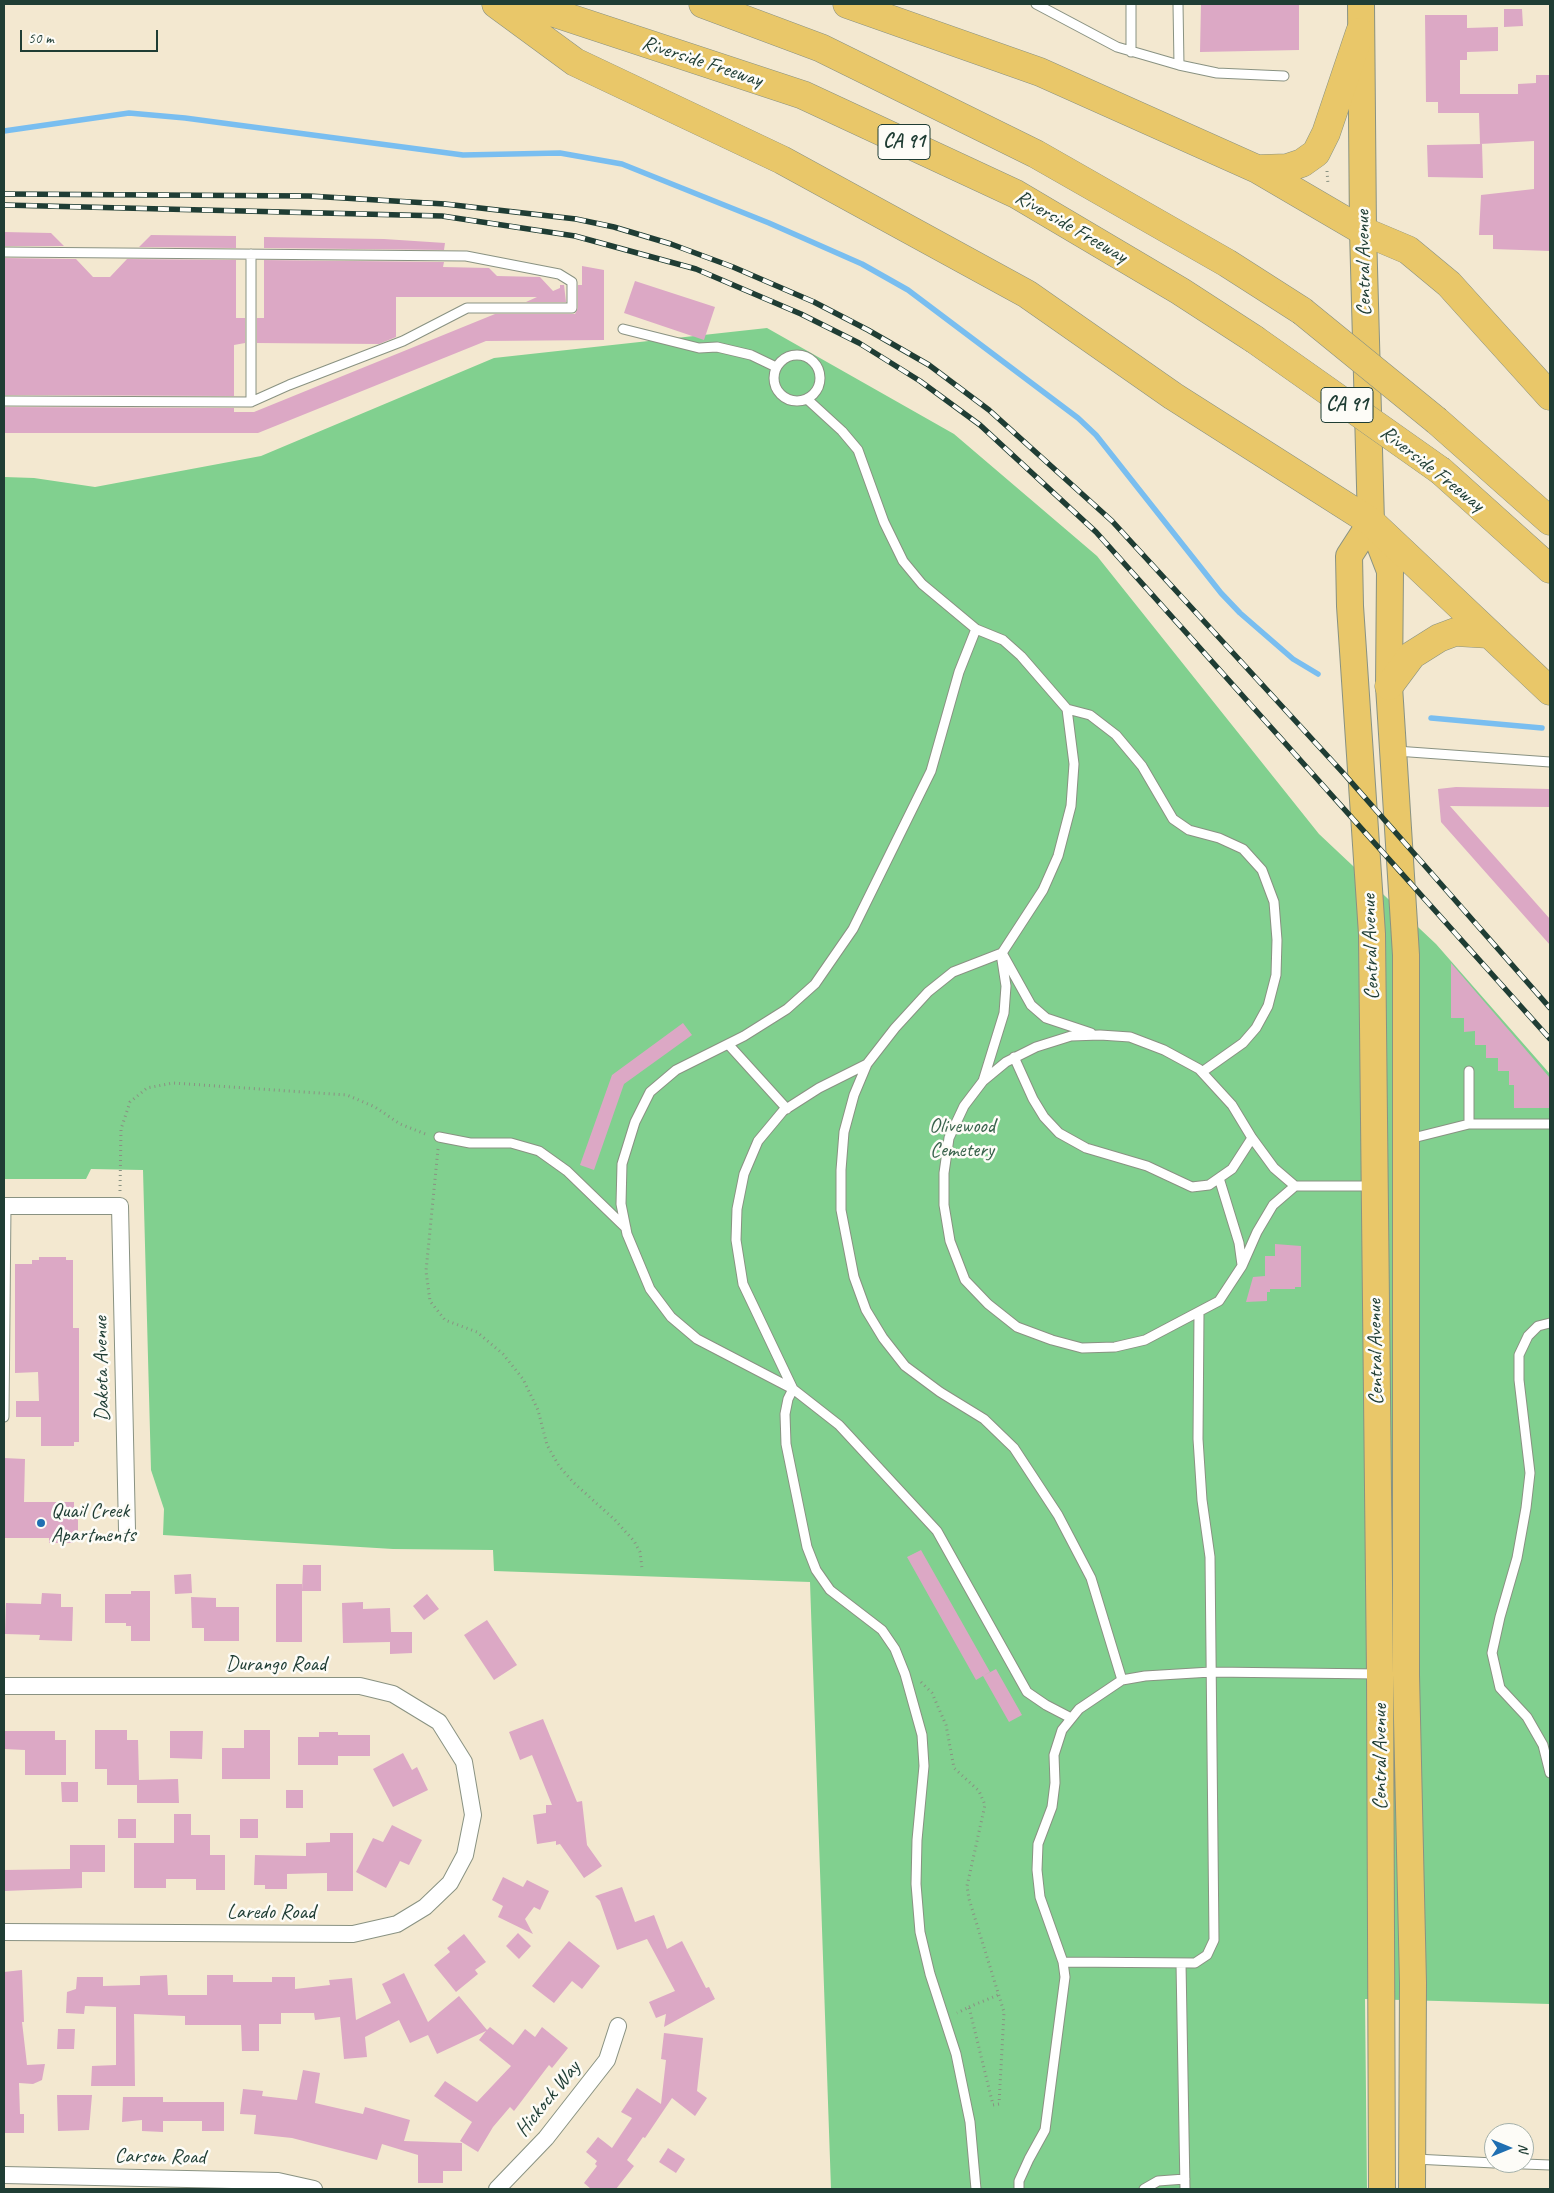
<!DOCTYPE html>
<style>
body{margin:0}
#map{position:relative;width:1554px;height:2193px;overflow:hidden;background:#f3e8d0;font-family:Caveat,sans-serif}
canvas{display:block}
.frame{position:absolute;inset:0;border:5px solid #1f3d34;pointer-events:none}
.north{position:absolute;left:1484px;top:2123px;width:50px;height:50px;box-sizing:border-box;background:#fdfcf7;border:1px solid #a4b0a9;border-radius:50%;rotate:90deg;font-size:14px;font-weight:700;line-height:20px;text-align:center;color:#1f3d34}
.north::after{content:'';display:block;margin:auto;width:18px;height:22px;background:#1f6fb2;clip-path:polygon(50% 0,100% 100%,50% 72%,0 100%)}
.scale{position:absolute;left:20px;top:30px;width:138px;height:22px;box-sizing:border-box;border:2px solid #1f3d34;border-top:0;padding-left:6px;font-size:15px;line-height:18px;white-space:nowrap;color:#1f3d34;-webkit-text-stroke:4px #fdfcf7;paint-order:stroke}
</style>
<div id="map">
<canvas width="1554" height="2193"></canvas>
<div class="frame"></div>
<div class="north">N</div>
<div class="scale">50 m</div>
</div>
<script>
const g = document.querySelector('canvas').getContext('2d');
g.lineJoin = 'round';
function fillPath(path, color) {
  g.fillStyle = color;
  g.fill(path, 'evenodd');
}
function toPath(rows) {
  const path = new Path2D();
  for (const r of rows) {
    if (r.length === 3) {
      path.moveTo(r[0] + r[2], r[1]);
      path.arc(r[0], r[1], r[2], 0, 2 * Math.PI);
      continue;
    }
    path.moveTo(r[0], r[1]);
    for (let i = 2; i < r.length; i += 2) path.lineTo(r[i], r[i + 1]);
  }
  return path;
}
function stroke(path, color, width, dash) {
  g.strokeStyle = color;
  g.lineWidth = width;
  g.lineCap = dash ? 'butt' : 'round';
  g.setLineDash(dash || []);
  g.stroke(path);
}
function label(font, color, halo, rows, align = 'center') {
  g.font = font + ' Caveat,sans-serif';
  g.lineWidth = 5;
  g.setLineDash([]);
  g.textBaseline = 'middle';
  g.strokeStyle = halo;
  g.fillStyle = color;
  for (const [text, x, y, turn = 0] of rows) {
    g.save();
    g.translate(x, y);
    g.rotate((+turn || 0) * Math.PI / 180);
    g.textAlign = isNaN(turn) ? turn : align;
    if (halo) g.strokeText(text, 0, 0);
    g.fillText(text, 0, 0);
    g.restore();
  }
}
const green = toPath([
 [767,328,954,434,1097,556,1319,834,1436,944,1550,1074,1550,2004,1365,1999,1367,2189,831,2189,810,1582,494,1571,493,1550,393,1549,163,1535,164,1509,151,1470,143,1170,91,1169,86,1179,4,1179,4,477,34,478,95,487,261,456,494,358]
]);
const stream = toPath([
 [4,131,129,113,185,118,463,155,560,153,622,164,769,223,862,264,908,290,1078,418,1096,435,1221,593,1240,613,1293,659,1318,674],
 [1431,718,1542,728]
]);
const building = toPath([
 [1201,4,1299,4,1299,50,1200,52],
 [1504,9,1522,9,1523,26,1504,27],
 [1425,15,1467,15,1467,28,1498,27,1498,51,1467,52,1467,60,1460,60,1460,94,1518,94,1518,84,1536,83,1536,75,1550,75,1550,251,1493,249,1493,235,1479,235,1481,195,1534,189,1534,141,1480,144,1479,113,1438,113,1438,102,1426,102],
 [1482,144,1483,178,1428,177,1427,145],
 [4,232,51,233,64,246,4,246],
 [151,235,236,236,236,248,139,247],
 [264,237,384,239,445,243,444,250,264,248],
 [4,258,76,259,93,277,110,277,127,259,236,260,236,318,245,318,245,343,234,345,234,396,4,395],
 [264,260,444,262,443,267,489,268,497,276,540,277,553,291,560,288,560,285,564,285,566,302,526,302,537,297,396,297,396,337,379,344,257,343,257,318,264,318],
 [582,266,604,270,604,340,486,341,258,433,4,433,4,407,234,408,234,412,254,412,495,314,575,314,578,308,578,285,582,285],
 [635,281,715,307,704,340,624,313],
 [1456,787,1550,789,1550,807,1450,806,1550,919,1550,945,1441,822,1438,789],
 [1451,963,1550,1078,1550,1108,1514,1108,1514,1085,1509,1085,1509,1071,1498,1071,1498,1058,1486,1058,1486,1045,1475,1045,1475,1031,1464,1032,1464,1018,1451,1018],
 [683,1023,692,1035,624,1084,594,1170,580,1165,612,1075],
 [1275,1244,1301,1246,1301,1287,1295,1287,1295,1289,1270,1289,1270,1292,1267,1292,1267,1301,1246,1302,1253,1277,1265,1276,1265,1256,1275,1256],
 [39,1257,66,1257,66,1260,73,1260,73,1328,79,1328,79,1442,74,1442,74,1446,41,1446,41,1417,16,1417,16,1401,39,1401,38,1372,15,1373,15,1264,32,1264,32,1260,39,1260],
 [4,1458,25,1459,24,1502,74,1502,74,1509,78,1509,78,1535,73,1535,73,1543,49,1543,49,1538,4,1538],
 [921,1550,990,1672,976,1680,907,1557],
 [303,1565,321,1565,321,1591,302,1591],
 [191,1574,192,1593,175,1594,174,1575],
 [276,1584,302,1584,302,1642,276,1642],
 [131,1591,150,1591,150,1641,131,1641,131,1626,126,1626,126,1623,105,1623,105,1594,131,1594],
 [42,1593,61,1594,61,1607,73,1607,72,1641,39,1640,40,1635,5,1634,6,1603,41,1604],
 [427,1594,439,1609,424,1620,413,1606],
 [191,1597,216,1598,216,1607,239,1607,239,1641,204,1641,204,1628,192,1628],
 [363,1602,363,1609,390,1608,391,1632,412,1632,412,1653,390,1654,390,1642,343,1643,342,1603],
 [487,1620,517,1665,494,1680,464,1635],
 [996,1669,1022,1715,1009,1722,983,1676],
 [543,1719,577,1802,582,1801,587,1845,602,1866,584,1878,560,1844,556,1845,556,1841,537,1844,533,1815,546,1813,546,1805,552,1805,532,1755,520,1760,509,1732],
 [95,1730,127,1730,127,1740,138,1740,139,1780,178,1779,179,1803,137,1803,137,1785,107,1785,107,1769,95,1769],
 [244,1730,270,1730,270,1779,222,1779,222,1748,244,1748],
 [4,1731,55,1731,55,1740,66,1740,66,1775,25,1775,25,1750,4,1749],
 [170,1731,203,1731,202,1759,170,1758],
 [319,1732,338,1732,338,1735,370,1735,370,1756,338,1756,338,1765,298,1765,298,1737,319,1737],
 [403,1753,412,1770,417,1767,428,1790,393,1807,373,1769],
 [61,1782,78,1782,78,1802,62,1802],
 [286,1790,303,1790,303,1808,286,1808],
 [174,1814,191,1814,191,1835,210,1835,210,1855,225,1855,225,1890,196,1890,196,1879,166,1879,166,1888,134,1888,134,1843,174,1843],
 [118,1819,136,1819,136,1838,118,1838],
 [240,1819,258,1819,258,1838,240,1838],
 [392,1825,422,1840,409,1865,400,1861,386,1888,356,1872,373,1838,383,1842],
 [330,1833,353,1833,353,1891,327,1891,327,1873,287,1874,287,1889,265,1889,265,1885,254,1885,255,1855,306,1856,306,1843,330,1842],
 [70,1845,105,1845,105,1872,82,1872,82,1888,4,1891,4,1870,70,1869],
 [503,1877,523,1887,527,1880,549,1891,540,1910,534,1907,525,1919,533,1934,498,1917,503,1906,492,1900],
 [622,1887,635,1922,654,1915,667,1949,682,1941,706,1988,709,1987,715,1999,664,2027,666,2014,656,2018,649,2002,675,1991,647,1939,617,1950,600,1901,595,1896],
 [518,1933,531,1946,519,1959,506,1946],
 [464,1934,486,1962,475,1970,478,1974,456,1992,434,1965,450,1952,447,1948],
 [569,1941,600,1966,582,1989,572,1981,554,2003,532,1986],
 [22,1970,24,2022,22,2022,27,2065,45,2064,42,2080,33,2084,19,2083,20,2114,24,2114,24,2133,4,2133,4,1972],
 [404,1973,428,2022,459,1996,487,2030,490,2027,513,2045,525,2029,535,2037,542,2027,568,2048,552,2068,549,2065,514,2111,510,2107,493,2127,478,2152,460,2141,472,2122,434,2096,445,2081,477,2102,511,2066,479,2040,486,2031,437,2054,428,2035,410,2043,399,2020,365,2037,367,2057,344,2059,340,2017,315,2020,314,2013,281,2013,281,2024,259,2024,259,2051,242,2051,241,2025,185,2025,185,2016,134,2014,135,2086,91,2086,92,2066,116,2065,116,2007,85,2006,84,2014,66,2013,67,1992,76,1989,77,1977,103,1977,103,1986,140,1985,140,1976,167,1975,168,1995,207,1995,207,1975,233,1975,233,1982,272,1982,272,1977,295,1977,295,1989,330,1985,329,1980,352,1978,356,2020,391,2003,382,1984],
 [58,2029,75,2029,74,2049,57,2049],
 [664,2033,703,2038,697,2091,707,2098,695,2116,672,2098,645,2138,643,2137,627,2160,634,2166,616,2189,591,2189,584,2183,597,2166,595,2164,597,2161,586,2152,598,2137,612,2148,632,2118,621,2112,637,2088,661,2104,666,2060,661,2059],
 [303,2070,320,2073,315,2103,363,2114,365,2107,410,2120,404,2141,462,2143,462,2171,443,2171,443,2183,418,2183,418,2155,382,2144,377,2160,292,2138,254,2134,256,2115,240,2114,243,2089,263,2091,262,2096,297,2100],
 [57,2095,92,2095,89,2130,58,2131],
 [123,2097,163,2097,163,2102,224,2102,224,2131,202,2131,202,2121,163,2121,163,2132,142,2131,142,2120,122,2122],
 [668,2148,685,2159,676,2173,659,2162]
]);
const path = toPath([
 [1327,171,1328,184],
 [438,1149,426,1271,430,1301,445,1320,477,1332,503,1354,523,1379,538,1410,547,1445,559,1466,574,1483,615,1520,634,1541,640,1552,642,1568],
 [120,1191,121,1129,130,1102,147,1088,173,1083,347,1095,375,1107,400,1124,428,1135],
 [921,1682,932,1693,946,1725,954,1768,979,1791,985,1805,967,1886,969,1899,1004,2012,999,2104,993,2105,969,2007,957,2013],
 [969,2007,998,1995]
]);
const service = toPath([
 [1036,4,1117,47,1179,65],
 [1131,4,1131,52],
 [1178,4,1179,65,1217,73,1284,76],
 [4,252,466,256,559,274,572,282,572,308,467,308,403,341,289,385,251,402,4,401],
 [251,254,251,402],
 [623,329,699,348,717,347,751,355,776,367],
 [797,378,23],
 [807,399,842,431,858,450,884,522,903,561,922,584,976,629,1003,640,1021,656,1067,709,1090,715,1116,735,1142,766,1173,819,1189,830,1219,838,1243,849,1262,870,1274,902,1277,940,1276,975,1268,1006,1256,1028,1243,1043,1202,1072],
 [976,629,959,672,931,771,853,929,815,984,787,1009,744,1036,676,1070,650,1092,635,1122,622,1164,621,1204,627,1234,650,1289,671,1317,697,1339,793,1389,788,1399,785,1414,786,1444,807,1547,816,1570,830,1590,882,1630,895,1649,905,1674,922,1735,924,1766,917,1840,916,1884,920,1932,930,1974,956,2054,970,2122,976,2189],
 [1067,709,1074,764,1071,806,1058,856,1043,890,1002,953,953,972,928,992,895,1028,867,1064,854,1095,844,1132,841,1170,841,1210,854,1277,866,1310,883,1338,905,1366,940,1392,984,1419,1014,1448,1058,1515,1091,1578,1122,1680],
 [1396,751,1550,762],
 [1002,953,1031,1005,1046,1018,1091,1033],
 [728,1044,787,1109],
 [1014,1057,1033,1099,1044,1117,1059,1133,1086,1148,1147,1166,1192,1187,1209,1185,1232,1169,1252,1138],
 [867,1064,819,1088,783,1111,758,1141,744,1174,737,1209,736,1240,743,1284,793,1389,839,1425,937,1531,1027,1692,1046,1705,1071,1718],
 [983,1081,1004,1013,1006,986,1002,960],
 [1469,1124,1550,1124],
 [439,1137,470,1143,511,1143,539,1151,567,1171,626,1228],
 [1409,1139,1469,1124,1469,1071],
 [1219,1178,1239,1243,1242,1265],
 [1295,1186,1273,1205,1257,1232,1242,1266,1219,1301,1145,1340,1115,1347,1082,1348,1052,1340,1017,1327,988,1304,965,1280,950,1241,944,1205,944,1173,949,1138,964,1106,983,1081,1006,1062,1036,1047,1071,1036,1100,1035,1130,1037,1164,1050,1199,1069,1232,1105,1252,1138,1274,1168,1295,1186,1374,1186],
 [1550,1323,1538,1326,1528,1336,1519,1355,1519,1380,1530,1473,1526,1508,1517,1558,1500,1617,1492,1653,1500,1688,1527,1717,1543,1745,1550,1773],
 [4,1417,6,1206],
 [1063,1962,1195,1963,1207,1955,1214,1940,1210,1557,1202,1500,1198,1439,1199,1313],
 [1181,1963,1185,2189],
 [1415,2159,1494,2163],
 [1498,2163,1550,2165],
 [1019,2189,1019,2181,1029,2159,1045,2130,1065,1977,1063,1962,1040,1897,1037,1870,1038,1844,1052,1807,1055,1783,1054,1755,1062,1730,1079,1709,1122,1680,1145,1676,1211,1672,1379,1674],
 [1144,2189,1158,2181,1185,2179]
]);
const minor = toPath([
 [4,1206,120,1206,127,1530],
 [4,1686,360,1686,393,1694,439,1722,464,1762,473,1815,465,1855,450,1883,425,1907,397,1924,353,1934,4,1932],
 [4,2175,278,2181,314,2189],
 [497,2189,546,2138,607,2060,618,2026]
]);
const primary = toPath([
 [1361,4,1363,231,1371,522,1390,571,1389,686,1406,955,1406,1675,1413,1983,1412,2189],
 [1371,522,1349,556,1350,606,1372,934,1380,1674,1382,2189]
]);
const motorway = toPath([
 [496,4,575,62,782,160,1027,294,1173,396,1371,522,1550,691],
 [527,4,803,95,1016,194,1180,291,1254,339],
 [703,4,821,48,1036,154,1227,263,1302,311],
 [847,4,1040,72,1257,169,1363,231,1408,250,1449,284,1550,396],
 [1257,169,1287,168,1302,163,1316,153,1326,133,1360,32],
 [1437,421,1550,521],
 [1441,471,1550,569],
 [1389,686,1412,655,1439,638,1455,632,1489,634]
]);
const rail = toPath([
 [4,194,309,196,445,204,576,219,614,227,671,244,733,267,814,302,868,330,929,365,989,410,1112,521,1345,775,1550,1008],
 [4,205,442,216,575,236,696,269,801,314,859,343,920,381,980,425,1096,532,1550,1039]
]);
const motorwayBridge = toPath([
 [1302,311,1437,421],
 [1254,339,1441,471]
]);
const markers = [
 [41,1523,5,"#1f6fb2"]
];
const shields = [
 [904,142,52],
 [1347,405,52]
];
const shieldNames = [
 ["CA 91",904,142],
 ["CA 91",1347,405]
];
const streetNames = [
 ["Riverside Freeway",702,62,18],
 ["Riverside Freeway",1071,227,30],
 ["Central Avenue",1364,263,-91],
 ["Riverside Freeway",1432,469,38],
 ["Central Avenue",1371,947,-92],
 ["Central Avenue",1376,1352,-91],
 ["Dakota Avenue",102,1369,-91],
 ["Durango Road",276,1664],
 ["Central Avenue",1380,1757,-90],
 ["Laredo Road",271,1912],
 ["Hickock Way",548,2099,-51],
 ["Carson Road",160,2157,1]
];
const parkNames = [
 ["Olivewood",962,1126],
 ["Cemetery",962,1150]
];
const poiNames = [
 ["Quail Creek",51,1511],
 ["Apartments",51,1535]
];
fillPath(green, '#81d08f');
stroke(stream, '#79bef0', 5.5);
fillPath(building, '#dca8c5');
stroke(service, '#899282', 11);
stroke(minor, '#899282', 18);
stroke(primary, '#899282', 28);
stroke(motorway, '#899282', 29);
stroke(path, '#899282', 3, [1, 4]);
stroke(service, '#fff', 9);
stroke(minor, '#fff', 16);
stroke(primary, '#e9c769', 26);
stroke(motorway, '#e9c769', 28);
stroke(rail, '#1f3d34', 5.5);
stroke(rail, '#fdfcf7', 4, [11]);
stroke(motorwayBridge, '#899282', 29, []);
stroke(motorwayBridge, '#e9c769', 28);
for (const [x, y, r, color] of markers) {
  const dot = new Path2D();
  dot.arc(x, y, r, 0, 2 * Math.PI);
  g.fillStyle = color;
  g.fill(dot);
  stroke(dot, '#fdfcf7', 2);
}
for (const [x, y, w] of shields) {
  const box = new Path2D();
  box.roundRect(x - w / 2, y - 17.5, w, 35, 4);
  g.fillStyle = '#fdfcf7';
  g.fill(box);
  stroke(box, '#1f3d34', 1);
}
label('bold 20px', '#1f3d34', null, shieldNames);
label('21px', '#1f3d34', '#fdfcf7', streetNames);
label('21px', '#38624b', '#fdfcf7', parkNames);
label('21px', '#1f3d34', '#fdfcf7', poiNames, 'left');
</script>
